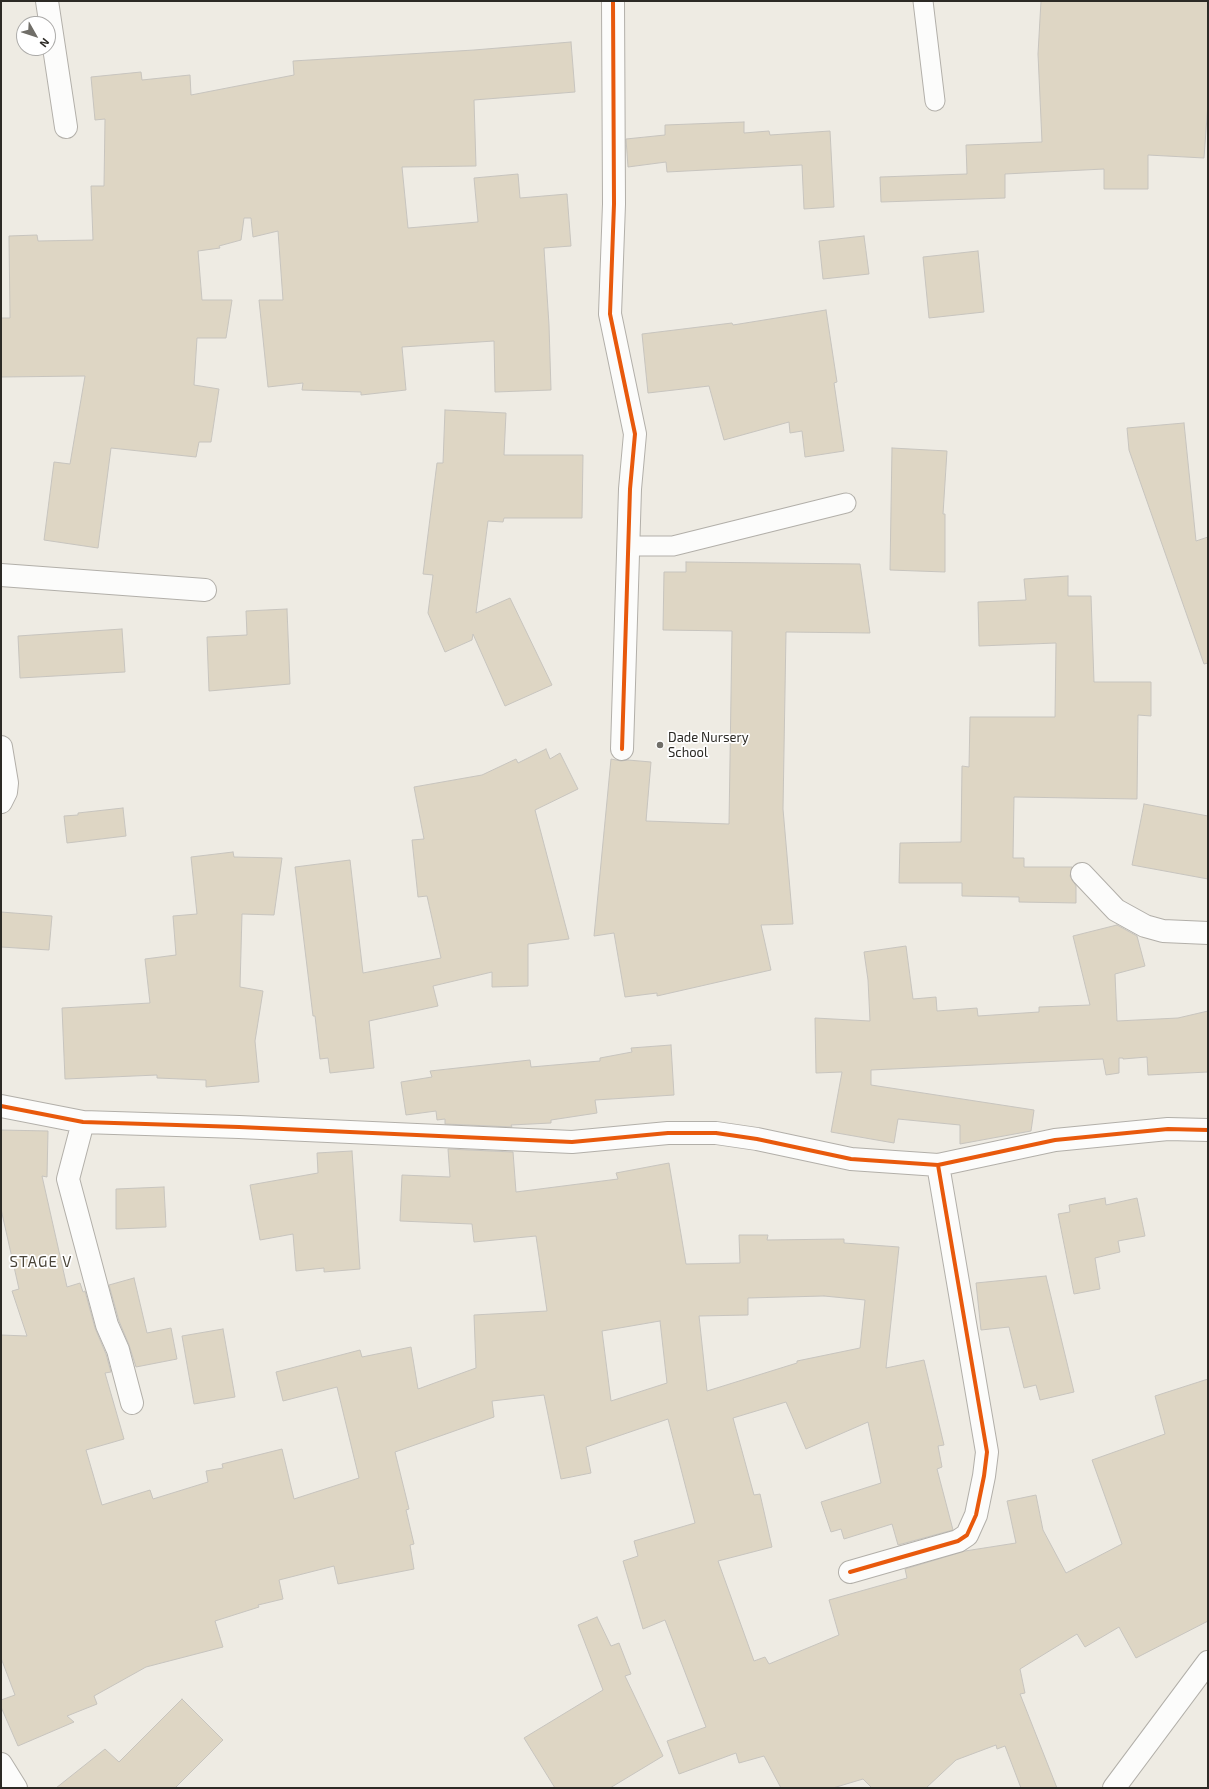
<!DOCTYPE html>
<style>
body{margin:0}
#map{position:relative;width:1209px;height:1789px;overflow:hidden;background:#eeebe3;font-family:"Exo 2",sans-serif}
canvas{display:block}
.frame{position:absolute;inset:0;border:2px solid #2c2a25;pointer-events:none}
.north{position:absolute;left:16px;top:16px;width:40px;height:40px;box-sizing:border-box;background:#fff;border:1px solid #abaaa8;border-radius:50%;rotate:129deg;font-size:11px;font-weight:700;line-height:16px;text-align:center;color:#2c2a25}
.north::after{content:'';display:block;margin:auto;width:14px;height:18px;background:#706e68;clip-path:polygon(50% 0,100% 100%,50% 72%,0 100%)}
</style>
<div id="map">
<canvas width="1209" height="1789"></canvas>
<div class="frame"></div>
<div class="north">N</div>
</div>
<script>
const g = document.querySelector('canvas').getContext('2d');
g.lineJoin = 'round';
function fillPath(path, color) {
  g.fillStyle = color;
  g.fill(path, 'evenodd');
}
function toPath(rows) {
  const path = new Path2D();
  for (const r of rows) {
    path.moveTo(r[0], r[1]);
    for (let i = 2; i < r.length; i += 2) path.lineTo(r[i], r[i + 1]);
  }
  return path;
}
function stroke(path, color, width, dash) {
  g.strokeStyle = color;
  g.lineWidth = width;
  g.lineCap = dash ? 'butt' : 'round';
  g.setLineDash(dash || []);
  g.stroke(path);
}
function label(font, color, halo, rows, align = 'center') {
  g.font = font + ' "Exo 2",sans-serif';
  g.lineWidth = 3.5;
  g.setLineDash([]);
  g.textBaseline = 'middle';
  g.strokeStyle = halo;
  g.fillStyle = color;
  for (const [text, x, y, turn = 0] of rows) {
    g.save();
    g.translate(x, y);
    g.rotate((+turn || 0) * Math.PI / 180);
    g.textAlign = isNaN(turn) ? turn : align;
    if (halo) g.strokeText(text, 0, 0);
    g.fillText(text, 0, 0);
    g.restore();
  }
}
const building = toPath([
 [1041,1,1208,1,1208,103,1204,158,1148,155,1148,189,1104,189,1104,169,1005,174,1005,198,881,202,880,177,967,174,966,145,1042,142,1038,54,1041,1],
 [571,42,575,92,474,100,476,166,402,167,408,228,478,222,474,178,518,174,520,198,567,194,571,246,544,248,549,325,551,390,495,392,494,341,402,347,406,390,361,395,361,392,302,390,303,383,268,387,259,300,283,300,278,231,253,237,251,218,244,218,241,240,219,246,220,248,198,251,202,300,232,300,226,338,197,338,194,385,219,389,211,442,199,442,196,457,111,448,98,548,44,540,54,462,70,464,85,376,1,377,1,318,10,318,9,236,37,235,38,241,93,240,91,186,104,186,105,119,95,120,91,77,141,72,142,80,190,75,191,95,294,75,293,61,474,50,571,42],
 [744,122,744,133,769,131,770,135,830,131,834,207,804,209,802,165,667,172,666,162,628,167,626,139,665,135,665,125,744,122],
 [864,236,869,274,823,279,819,241,864,236],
 [978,251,984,312,929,318,923,257,978,251],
 [826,310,837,382,834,383,844,451,805,457,802,431,790,433,789,422,724,440,709,386,648,393,642,334,732,323,733,325,826,310],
 [445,410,506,413,504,455,583,455,582,518,504,518,503,522,488,521,476,613,510,598,552,685,505,706,473,634,472,640,445,652,428,613,433,575,423,574,437,463,443,463,445,410],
 [1184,423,1196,541,1208,537,1208,663,1204,664,1129,450,1127,428,1184,423],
 [892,448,947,451,943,514,945,514,945,572,890,570,892,448],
 [686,562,860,564,870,633,786,632,783,809,793,924,761,925,771,970,657,996,657,993,625,997,614,933,594,936,611,759,621,761,628,760,651,762,646,821,729,824,732,631,663,630,664,572,686,572,686,562],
 [1068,576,1068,596,1091,596,1094,682,1151,682,1151,716,1138,715,1137,799,1014,797,1013,858,1024,858,1024,867,1072,867,1070,876,1076,886,1076,903,1019,902,1019,897,962,896,962,883,899,883,900,843,961,842,962,766,969,767,970,717,1055,717,1056,643,979,646,978,602,1026,600,1024,579,1068,576],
 [287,609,290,684,209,691,207,637,247,635,246,611,287,609],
 [122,629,125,672,20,678,18,636,122,629],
 [546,749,550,759,560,753,578,789,535,810,569,939,528,944,528,986,492,987,492,972,433,986,438,1006,369,1021,374,1068,330,1073,328,1058,320,1059,315,1016,313,1016,295,867,350,860,363,973,441,958,427,896,418,897,412,840,424,839,414,787,482,775,516,759,518,763,546,749],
 [1144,804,1208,816,1208,879,1132,865,1144,804],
 [123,808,126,836,67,843,64,816,78,815,78,813,123,808],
 [233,852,234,857,282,858,274,915,242,914,240,987,263,991,255,1041,259,1082,206,1087,206,1080,157,1078,157,1075,65,1079,62,1008,150,1003,145,959,176,955,173,916,197,914,191,857,233,852],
 [1,912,52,916,49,950,1,947,1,912],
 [1117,925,1137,936,1145,966,1115,974,1117,1021,1178,1018,1208,1011,1208,1072,1148,1075,1147,1057,1123,1059,1123,1058,1119,1058,1119,1073,1106,1075,1103,1059,871,1070,871,1085,1034,1110,1031,1131,960,1144,960,1125,898,1119,894,1143,831,1132,842,1072,816,1073,815,1018,870,1021,868,980,864,952,906,946,913,999,936,997,937,1011,977,1008,978,1016,1039,1012,1039,1007,1090,1005,1073,936,1117,925],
 [671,1045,674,1095,595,1100,597,1113,551,1120,551,1123,511,1125,512,1127,445,1124,445,1119,437,1120,436,1111,406,1115,401,1082,432,1077,430,1071,530,1060,531,1067,600,1061,600,1058,632,1052,631,1048,671,1045],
 [1,1130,48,1131,47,1177,42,1176,67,1287,80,1283,83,1292,85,1291,95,1328,106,1354,111,1372,105,1373,124,1439,86,1450,102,1505,150,1490,153,1499,208,1482,206,1471,223,1468,222,1464,282,1449,294,1499,359,1478,337,1387,283,1401,276,1372,360,1350,362,1357,411,1347,418,1389,476,1368,474,1315,547,1311,536,1236,474,1242,472,1224,400,1221,402,1175,450,1177,448,1149,513,1152,516,1192,618,1179,616,1173,669,1163,686,1264,740,1263,739,1235,768,1235,767,1240,844,1239,844,1243,899,1247,886,1368,924,1360,944,1445,938,1446,942,1467,937,1469,953,1530,898,1545,892,1524,844,1539,841,1529,831,1532,821,1502,881,1483,868,1422,806,1449,786,1402,733,1418,754,1495,760,1494,772,1547,718,1561,754,1661,765,1657,769,1664,839,1635,829,1600,907,1578,905,1569,965,1551,1016,1543,1007,1501,1036,1495,1043,1530,1066,1573,1122,1544,1092,1460,1165,1434,1155,1396,1208,1379,1208,1621,1136,1658,1119,1627,1085,1647,1077,1634,1020,1669,1025,1693,1020,1694,1057,1788,1021,1788,1005,1746,997,1749,996,1745,956,1760,926,1788,872,1788,863,1779,833,1788,781,1788,764,1756,739,1763,736,1753,679,1774,667,1741,706,1727,665,1620,643,1629,623,1561,638,1556,634,1541,695,1523,668,1419,586,1447,591,1473,561,1479,544,1395,492,1401,494,1417,395,1452,409,1509,406,1510,414,1544,410,1545,414,1569,338,1584,334,1566,279,1580,283,1599,258,1605,259,1607,215,1621,223,1647,146,1667,94,1696,97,1704,67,1716,74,1722,18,1746,1,1707,1,1700,15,1695,1,1658,1,1335,27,1336,12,1291,19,1289,1,1209,1,1130],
 [824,1296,865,1300,860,1348,797,1361,797,1363,707,1391,699,1316,748,1315,748,1298,824,1296],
 [660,1321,667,1383,611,1401,602,1331,660,1321],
 [352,1151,360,1269,324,1272,324,1268,296,1271,293,1234,260,1240,250,1185,318,1173,317,1153,352,1151],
 [164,1187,166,1227,116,1229,116,1189,164,1187],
 [1105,1198,1106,1205,1137,1198,1145,1236,1118,1241,1120,1252,1095,1258,1100,1289,1074,1294,1058,1214,1070,1212,1069,1205,1105,1198],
 [1046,1276,1074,1392,1040,1400,1036,1385,1024,1388,1009,1327,981,1330,976,1283,1046,1276],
 [134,1278,147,1333,171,1328,177,1359,136,1367,129,1345,119,1321,109,1285,134,1278],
 [223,1329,235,1397,194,1404,182,1336,223,1329],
 [597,1617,611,1646,619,1643,631,1674,625,1676,663,1756,610,1788,555,1788,524,1738,603,1690,578,1625,597,1617],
 [182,1699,223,1740,175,1788,56,1788,105,1749,119,1762,182,1699]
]);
const lane = toPath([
 [923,1,935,101],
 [628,546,673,546,846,503]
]);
const street = toPath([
 [47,1,66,127],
 [613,1,614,204,610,314,635,434,630,489,622,749],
 [1,575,205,590],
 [1,747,7,783,6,792,1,802],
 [1082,874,1116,910,1145,926,1163,931,1208,933],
 [1,1106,83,1122,239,1127,572,1142,668,1133,716,1133,757,1139,851,1159,938,1165,1055,1140,1168,1129,1208,1130],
 [83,1122,68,1179,107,1325,118,1350,132,1403],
 [850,1572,958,1541,967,1535,976,1515,984,1476,987,1452,938,1165],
 [1,1764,16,1788]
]);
const secondary = toPath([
 [1114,1788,1208,1662]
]);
const cycleway = toPath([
 [613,1,614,204,610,314,635,434,630,489,622,749],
 [1,1106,83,1122,239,1127,572,1142,668,1133,716,1133,757,1139,851,1159,938,1165,1055,1140,1168,1129,1208,1130],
 [850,1572,958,1541,967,1535,976,1515,984,1476,987,1452,938,1165]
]);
const markers = [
 [660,745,4,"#706e68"]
];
const poiNames = [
 ["Dade Nursery",668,738],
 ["School",668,753]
];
const quarterNames = [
 ["STAGE V",41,1262]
];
fillPath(building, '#ded6c4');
stroke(building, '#c7c4be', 1);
stroke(lane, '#b2afa9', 21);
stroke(street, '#b2afa9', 24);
stroke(secondary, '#b2afa9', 24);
stroke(lane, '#fcfcfb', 19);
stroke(street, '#fcfcfb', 22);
stroke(secondary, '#fcfcfb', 22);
stroke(cycleway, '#e8590c', 4);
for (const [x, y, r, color] of markers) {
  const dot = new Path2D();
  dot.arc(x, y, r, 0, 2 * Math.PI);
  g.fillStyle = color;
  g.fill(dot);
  stroke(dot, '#fff', 1.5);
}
label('13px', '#2c2a25', '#fff', poiNames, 'left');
g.letterSpacing = '1px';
label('15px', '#494438', '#fff', quarterNames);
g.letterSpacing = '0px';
</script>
